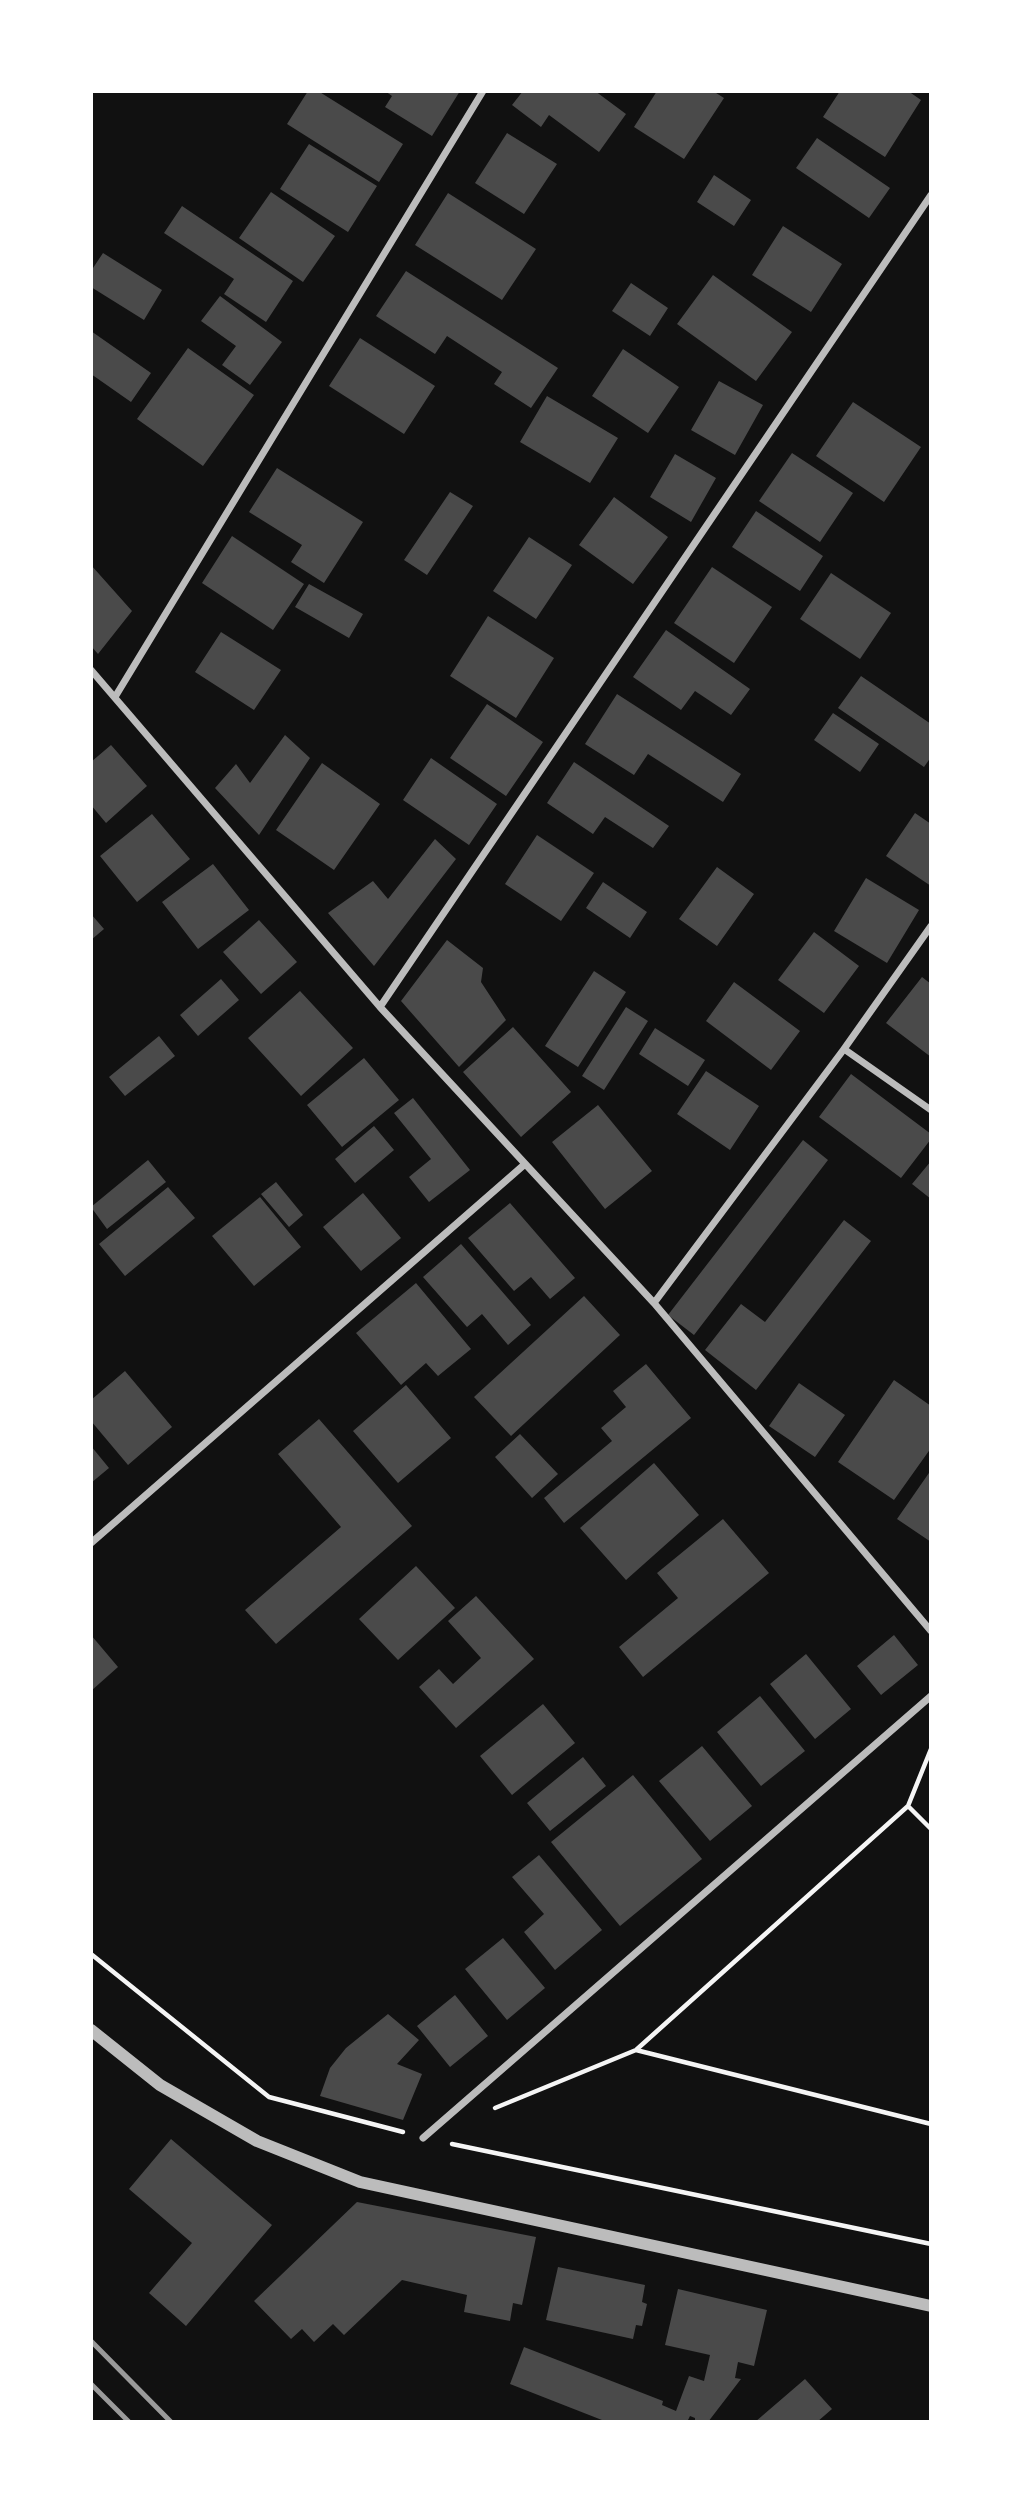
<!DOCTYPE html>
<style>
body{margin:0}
#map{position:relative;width:1022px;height:2513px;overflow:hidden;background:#111;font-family:"Times New Roman",serif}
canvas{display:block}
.frame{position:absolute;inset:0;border:93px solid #fff;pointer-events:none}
</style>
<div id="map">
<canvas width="1022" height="2513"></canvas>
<div class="frame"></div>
</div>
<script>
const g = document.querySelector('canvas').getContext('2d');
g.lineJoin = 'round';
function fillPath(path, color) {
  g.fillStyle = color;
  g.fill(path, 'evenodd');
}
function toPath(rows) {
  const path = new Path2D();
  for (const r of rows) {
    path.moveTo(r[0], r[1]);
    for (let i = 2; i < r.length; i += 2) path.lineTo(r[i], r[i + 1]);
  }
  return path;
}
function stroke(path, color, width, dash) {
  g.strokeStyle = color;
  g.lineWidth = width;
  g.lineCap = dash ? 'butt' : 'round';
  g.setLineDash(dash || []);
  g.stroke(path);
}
const building = toPath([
 [308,91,318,91,403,144,379,182,287,124],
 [385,91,460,91,432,136,385,107,392,96],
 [523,91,595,91,626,114,599,152,549,115,541,127,512,105],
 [657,91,713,91,724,98,684,159,634,127],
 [840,91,908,91,921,100,885,157,823,117],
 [507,133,557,164,524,214,475,183],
 [817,138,890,188,869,218,796,168],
 [309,144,377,186,348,232,280,189],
 [714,175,751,200,734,226,697,202],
 [271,192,335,236,303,282,239,238],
 [448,193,536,249,502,300,415,245],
 [182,206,293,281,266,322,224,294,234,279,164,233],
 [783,226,842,264,811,312,752,275],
 [103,253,162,290,144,320,91,287,91,271],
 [406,271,558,368,531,408,494,384,502,372,447,336,435,354,376,316],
 [713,275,792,332,756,381,677,324],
 [631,283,668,308,650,336,612,311],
 [220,296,282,342,250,385,222,365,236,346,201,321],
 [91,331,151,373,131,402,91,374],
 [360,338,435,386,404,434,329,386],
 [188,348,254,395,203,466,137,419],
 [623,349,679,387,648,433,592,396],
 [719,381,763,405,735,455,691,430],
 [547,396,618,438,590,483,520,442],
 [853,402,921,447,884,502,816,456],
 [792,453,853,493,820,542,759,501],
 [675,454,716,478,691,522,650,497],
 [277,468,363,522,324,583,291,562,302,545,249,512],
 [450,492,473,506,427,575,404,560],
 [614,497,668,537,633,584,579,545],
 [756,511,823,556,800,591,732,547],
 [232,536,304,584,273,630,202,583],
 [529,537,572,565,536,619,493,591],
 [91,565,132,611,98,654,91,646],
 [712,567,772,607,734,663,674,623],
 [831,573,891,613,860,659,800,619],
 [309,584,363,614,349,638,295,607],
 [488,616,554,658,516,718,450,676],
 [666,630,750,689,731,715,695,691,681,710,633,677],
 [221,632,281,670,254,710,195,672],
 [861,676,931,724,931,757,924,767,838,708],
 [617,694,741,774,723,802,648,754,634,775,585,744],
 [487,704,543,742,506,796,450,758],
 [833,713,879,744,860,772,814,740],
 [285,735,310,758,259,835,215,788,236,764,250,783],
 [111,745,147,786,106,823,91,805,91,762],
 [431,758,497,804,469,845,403,800],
 [574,762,669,826,653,848,605,817,593,834,547,803],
 [322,763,380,804,334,870,276,830],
 [915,813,931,824,931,886,886,856],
 [152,814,190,859,137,902,100,856],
 [537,835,594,873,561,921,505,884],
 [435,839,456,859,374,966,328,913,373,881,388,899],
 [213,864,249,910,198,949,162,902],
 [717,867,754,894,717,946,679,919],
 [866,878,919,910,887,963,834,931],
 [603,882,647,912,630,938,586,908],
 [91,914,104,929,91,940],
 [259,920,297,962,261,994,223,952],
 [814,932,859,966,824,1013,778,980],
 [447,940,483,968,481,982,506,1020,459,1067,401,1001],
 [594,971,626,992,578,1067,545,1046],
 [922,977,931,984,931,1057,886,1023],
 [221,979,239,1000,198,1036,180,1015],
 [734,982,800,1031,771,1070,706,1021],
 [300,991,353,1048,301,1096,248,1038],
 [626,1007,648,1021,604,1090,582,1076],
 [513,1027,571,1092,521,1137,463,1072],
 [655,1028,705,1060,688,1086,639,1054],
 [159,1036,175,1056,125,1096,109,1077],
 [364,1058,399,1100,342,1147,307,1105],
 [706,1071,759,1106,730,1150,677,1114],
 [851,1074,931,1134,931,1139,901,1178,819,1117],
 [413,1098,470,1170,429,1202,409,1177,431,1159,394,1113],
 [598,1105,652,1171,605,1209,552,1142],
 [374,1126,394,1150,355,1183,335,1159],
 [803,1140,828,1160,694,1335,668,1315],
 [148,1160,166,1182,107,1229,91,1207],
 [931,1161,931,1199,912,1184],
 [276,1182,303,1215,289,1227,261,1194],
 [168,1187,195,1218,125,1276,99,1244],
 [363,1193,401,1238,361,1271,323,1227],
 [260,1197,301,1247,254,1286,212,1236],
 [510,1203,575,1278,550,1299,531,1277,514,1291,468,1238],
 [844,1220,871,1241,756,1390,705,1350,741,1304,765,1322],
 [461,1244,531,1325,508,1345,482,1314,467,1327,423,1277],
 [416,1283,471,1349,438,1376,426,1363,401,1385,356,1333],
 [584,1296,620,1335,511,1436,474,1397],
 [646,1364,691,1418,564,1523,544,1498,612,1441,601,1428,626,1407,613,1391],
 [125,1371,172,1427,128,1465,91,1421,91,1400],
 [894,1380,931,1406,931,1448,894,1500,838,1462],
 [799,1383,845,1415,815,1457,769,1426],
 [406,1385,451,1438,398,1483,353,1431],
 [319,1419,412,1526,276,1644,245,1610,341,1527,278,1454],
 [520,1434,558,1474,532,1498,495,1457],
 [91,1446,109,1468,91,1483],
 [654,1463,699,1515,626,1580,580,1528],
 [931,1470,931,1542,897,1519],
 [723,1519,769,1573,643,1677,619,1647,678,1598,657,1573],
 [416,1566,455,1608,398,1660,359,1619],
 [476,1596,534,1659,456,1728,419,1687,439,1669,453,1684,481,1658,448,1621],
 [91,1635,118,1667,91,1691],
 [894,1635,918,1665,881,1695,857,1666],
 [806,1654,851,1709,815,1739,770,1684],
 [760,1696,805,1751,761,1786,717,1732],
 [543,1704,575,1743,512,1795,480,1756],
 [702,1746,752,1806,710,1841,659,1781],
 [583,1757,606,1786,550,1831,527,1803],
 [633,1775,702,1859,620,1926,551,1842],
 [539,1855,602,1930,555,1970,524,1932,544,1914,512,1877],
 [503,1938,545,1988,507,2020,465,1969],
 [455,1995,488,2036,450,2067,417,2026],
 [388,2014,419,2040,397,2064,422,2074,403,2120,320,2096,330,2068,346,2048],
 [171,2139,272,2225,186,2326,149,2293,192,2243,129,2189],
 [357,2202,536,2237,522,2305,513,2303,510,2321,464,2312,467,2295,402,2280,344,2335,333,2324,314,2342,302,2329,291,2339,254,2301],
 [558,2267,645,2285,642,2302,647,2304,642,2326,636,2325,633,2339,546,2320],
 [678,2289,767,2310,754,2366,738,2362,735,2378,741,2379,708,2422,695,2422,695,2418,690,2416,687,2422,607,2422,510,2384,524,2347,663,2401,662,2405,676,2411,689,2376,704,2381,710,2355,665,2345],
 [805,2379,832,2409,817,2422,755,2422]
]);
const path = toPath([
 [908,1806,931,1829],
 [91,1954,269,2097,403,2132],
 [636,2050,931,2124],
 [495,2108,636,2050,908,1806,931,1749],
 [452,2144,931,2244]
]);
const minor = toPath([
 [91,670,380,1007,654,1303,931,1631],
 [115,697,483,91],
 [380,1007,931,195],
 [844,1049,931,1110],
 [654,1303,844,1049,931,926],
 [91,1543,525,1164],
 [423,2138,931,1696]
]);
const tertiary = toPath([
 [91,2030,160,2085,257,2141,360,2182,931,2306]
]);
const rail = toPath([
 [91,2341,171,2422],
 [91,2384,129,2422]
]);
fillPath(building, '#4a4a4a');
stroke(path, '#f5f5f5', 4.5);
stroke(minor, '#bcbcbc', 7);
stroke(tertiary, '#bcbcbc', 12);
stroke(rail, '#9a9a9a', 5);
</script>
